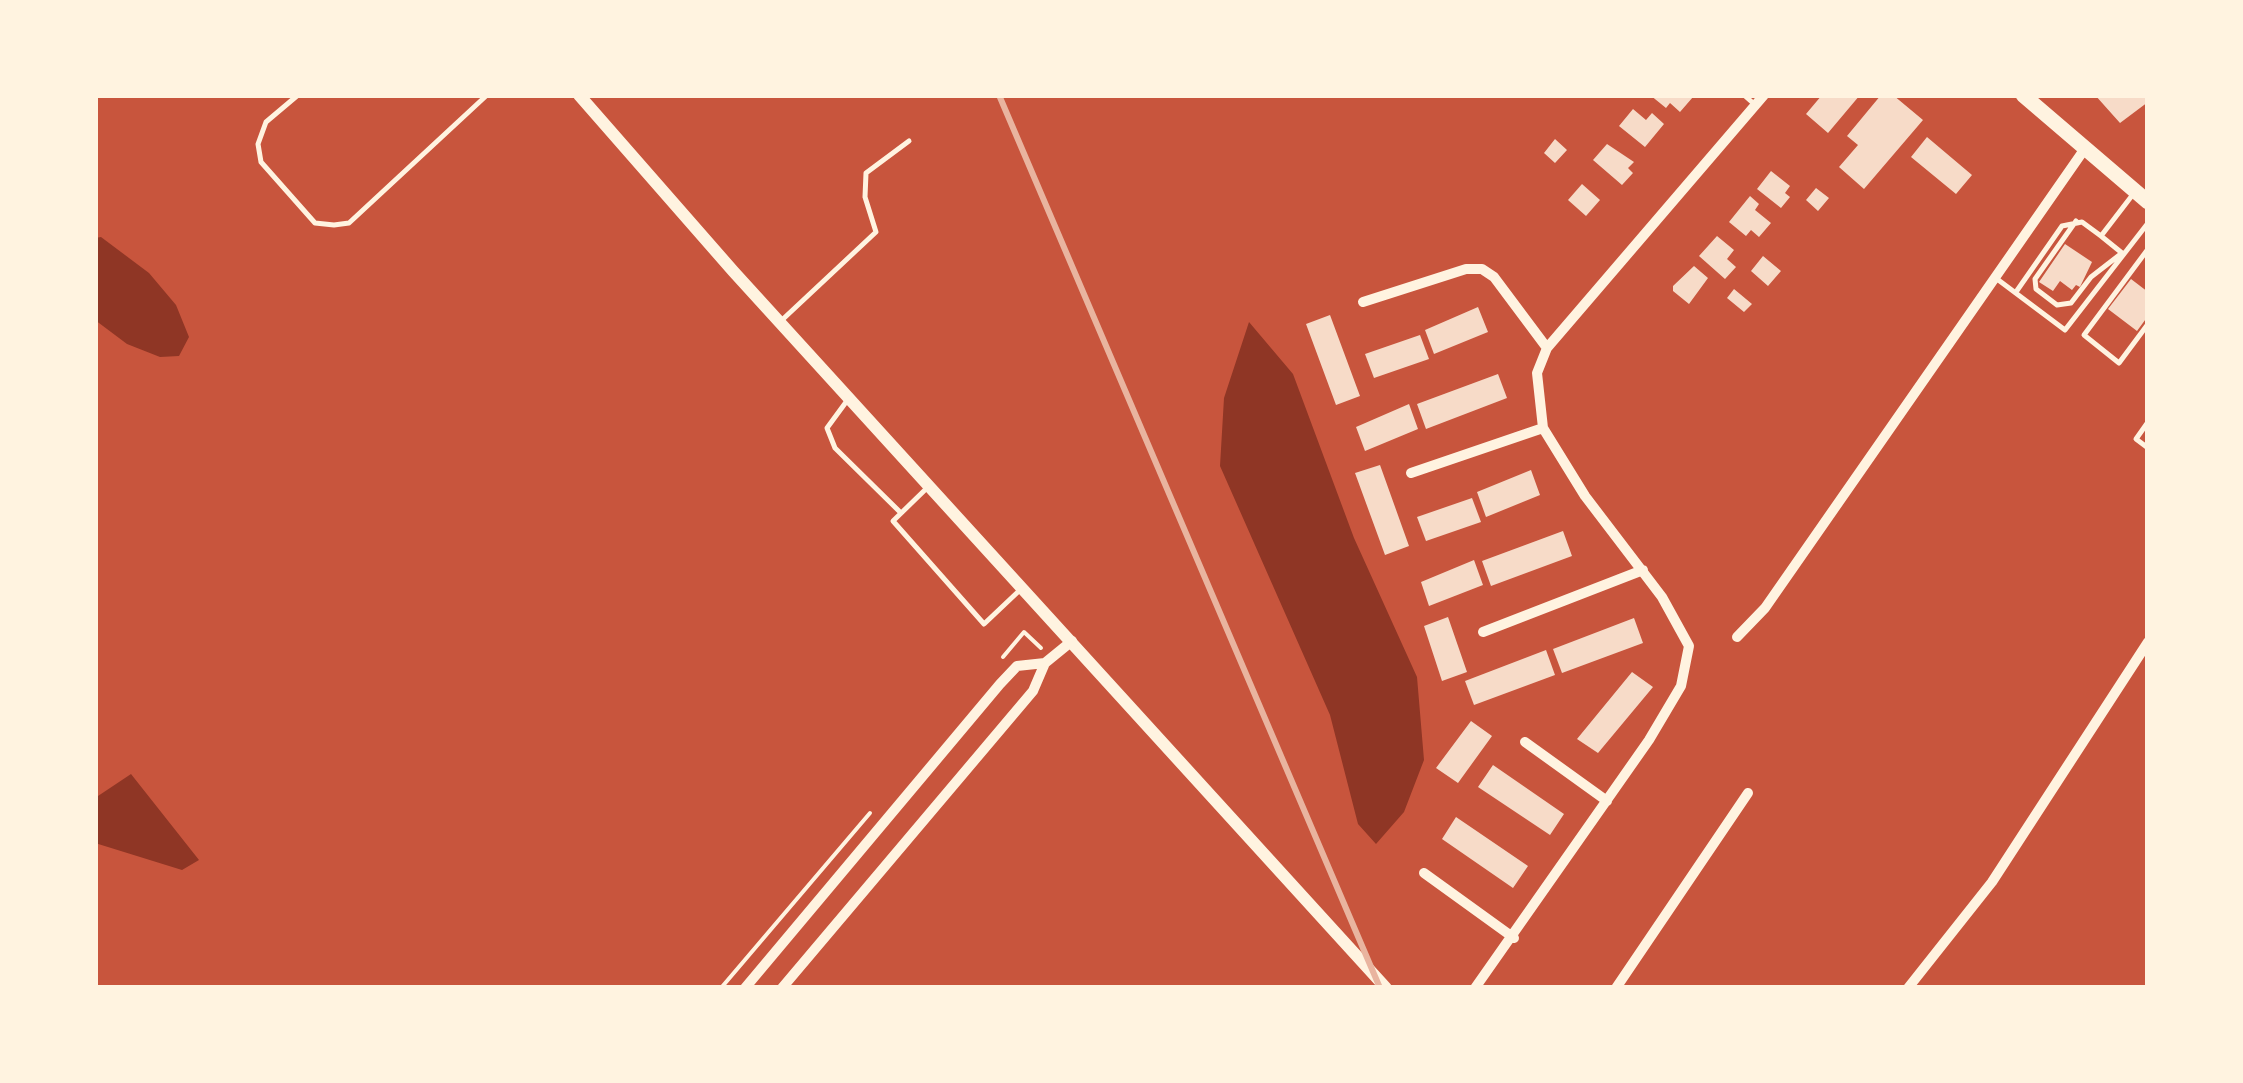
<!DOCTYPE html>
<style>
body{margin:0}
#map{position:relative;width:2243px;height:1083px;overflow:hidden;background:#c8553d;font-family:"Titillium Web",sans-serif}
canvas{display:block}
.frame{position:absolute;inset:0;border:98px solid #fff3e0;pointer-events:none}
</style>
<div id="map">
<canvas width="2243" height="1083"></canvas>
<div class="frame"></div>
</div>
<script>
const g = document.querySelector('canvas').getContext('2d');
g.lineJoin = 'round';
function fillPath(path, color) {
  g.fillStyle = color;
  g.fill(path, 'evenodd');
}
function toPath(rows) {
  const path = new Path2D();
  for (const r of rows) {
    path.moveTo(r[0], r[1]);
    for (let i = 2; i < r.length; i += 2) path.lineTo(r[i], r[i + 1]);
  }
  return path;
}
function stroke(path, color, width, dash) {
  g.strokeStyle = color;
  g.lineWidth = width;
  g.lineCap = dash ? 'butt' : 'round';
  g.setLineDash(dash || []);
  g.stroke(path);
}
const water = toPath([
 [101,237,149,273,176,305,189,337,179,356,160,357,127,344,95,320,95,238],
 [1249,322,1293,374,1354,538,1417,677,1424,760,1404,812,1376,844,1358,824,1330,715,1220,466,1224,398],
 [131,774,199,860,182,870,95,843,95,798]
]);
const building = toPath([
 [1650,95,1690,95,1693,97,1680,112,1670,103,1666,108],
 [1822,95,1860,95,1828,133,1806,114],
 [1881,95,1893,95,1923,120,1864,189,1839,167,1858,145,1847,136],
 [2095,95,2148,95,2148,102,2120,123],
 [1633,109,1646,120,1652,113,1664,124,1645,147,1619,126],
 [1927,137,1972,175,1956,194,1911,157],
 [1555,139,1567,150,1555,163,1544,153],
 [1607,144,1634,162,1628,168,1633,173,1622,185,1593,160],
 [1771,171,1790,186,1785,193,1790,197,1781,208,1757,189],
 [1582,184,1600,200,1586,216,1568,200],
 [1816,188,1829,198,1818,211,1806,200],
 [1750,196,1759,204,1755,210,1771,223,1759,237,1751,230,1746,236,1729,222],
 [1717,236,1734,250,1727,259,1736,267,1725,279,1699,256],
 [2065,244,2092,262,2080,287,2076,285,2072,290,2060,281,2053,291,2039,282],
 [1763,256,1781,271,1768,286,1751,271],
 [1694,266,1708,278,1689,304,1673,291,1673,286],
 [2131,279,2148,292,2148,316,2137,331,2108,309],
 [1734,289,1752,304,1744,312,1727,298],
 [1478,307,1488,332,1434,354,1425,330],
 [1330,315,1360,396,1336,405,1306,324],
 [1420,335,1429,359,1374,378,1365,354],
 [1498,374,1507,398,1426,429,1417,404],
 [1409,404,1418,429,1365,451,1356,427],
 [1380,465,1409,546,1385,555,1355,473],
 [1531,470,1540,495,1486,517,1477,492],
 [1472,498,1481,522,1426,541,1417,517],
 [1563,531,1572,556,1491,586,1482,561],
 [1474,560,1483,585,1429,606,1421,582],
 [1448,617,1467,672,1442,681,1424,626],
 [1634,618,1643,643,1562,673,1553,649],
 [1546,650,1555,675,1474,705,1465,681],
 [1632,672,1653,687,1598,753,1577,739],
 [1471,721,1492,736,1458,783,1436,768],
 [1493,765,1564,814,1550,835,1478,787],
 [1456,817,1528,866,1513,888,1442,839]
]);
const path = toPath([
 [1003,657,1024,632,1041,648],
 [721,988,870,813]
]);
const service = toPath([
 [298,95,266,122,258,144,261,162,315,223,334,225,349,223,487,95],
 [662,95,667,95],
 [1744,95,1753,103],
 [2076,221,2035,279,2036,289,2057,305,2071,303,2091,277,2122,253,2101,236],
 [2148,249,2084,335,2119,363,2148,324],
 [1997,279,2065,330,2148,223],
 [2016,292,2062,226,2082,222,2101,236,2134,193],
 [782,320,876,232,865,197,866,173,909,141],
 [849,398,827,428,835,448,901,513],
 [2148,422,2136,439,2148,448],
 [929,486,893,521,984,624,1021,589]
]);
const minor = toPath([
 [1363,302,1466,269,1482,269,1494,277,1547,348,1537,373,1543,428,1585,496,1662,597,1689,646,1681,686,1649,740,1475,988],
 [1547,348,1764,95],
 [1411,473,1543,428],
 [1483,632,1643,570],
 [1737,637,1765,608,2086,147],
 [1525,742,1607,801],
 [1424,873,1514,938],
 [745,988,1000,684,1017,666,1045,663],
 [782,988,1033,691,1045,663,1072,641],
 [1616,988,1748,793],
 [1908,988,1992,882,2148,642]
]);
const tertiary = toPath([
 [579,95,733,271,1386,988]
]);
const primary = toPath([
 [2023,95,2148,202]
]);
const rail = toPath([
 [999,95,1380,988]
]);
fillPath(water, '#8f3625');
fillPath(building, '#f7dbc8');
stroke(path, '#fff3e0', 4);
stroke(service, '#fff3e0', 5);
stroke(minor, '#fff3e0', 10);
stroke(tertiary, '#fff3e0', 12);
stroke(primary, '#fff3e0', 15);
stroke(rail, '#e9b49f', 6);
</script>
